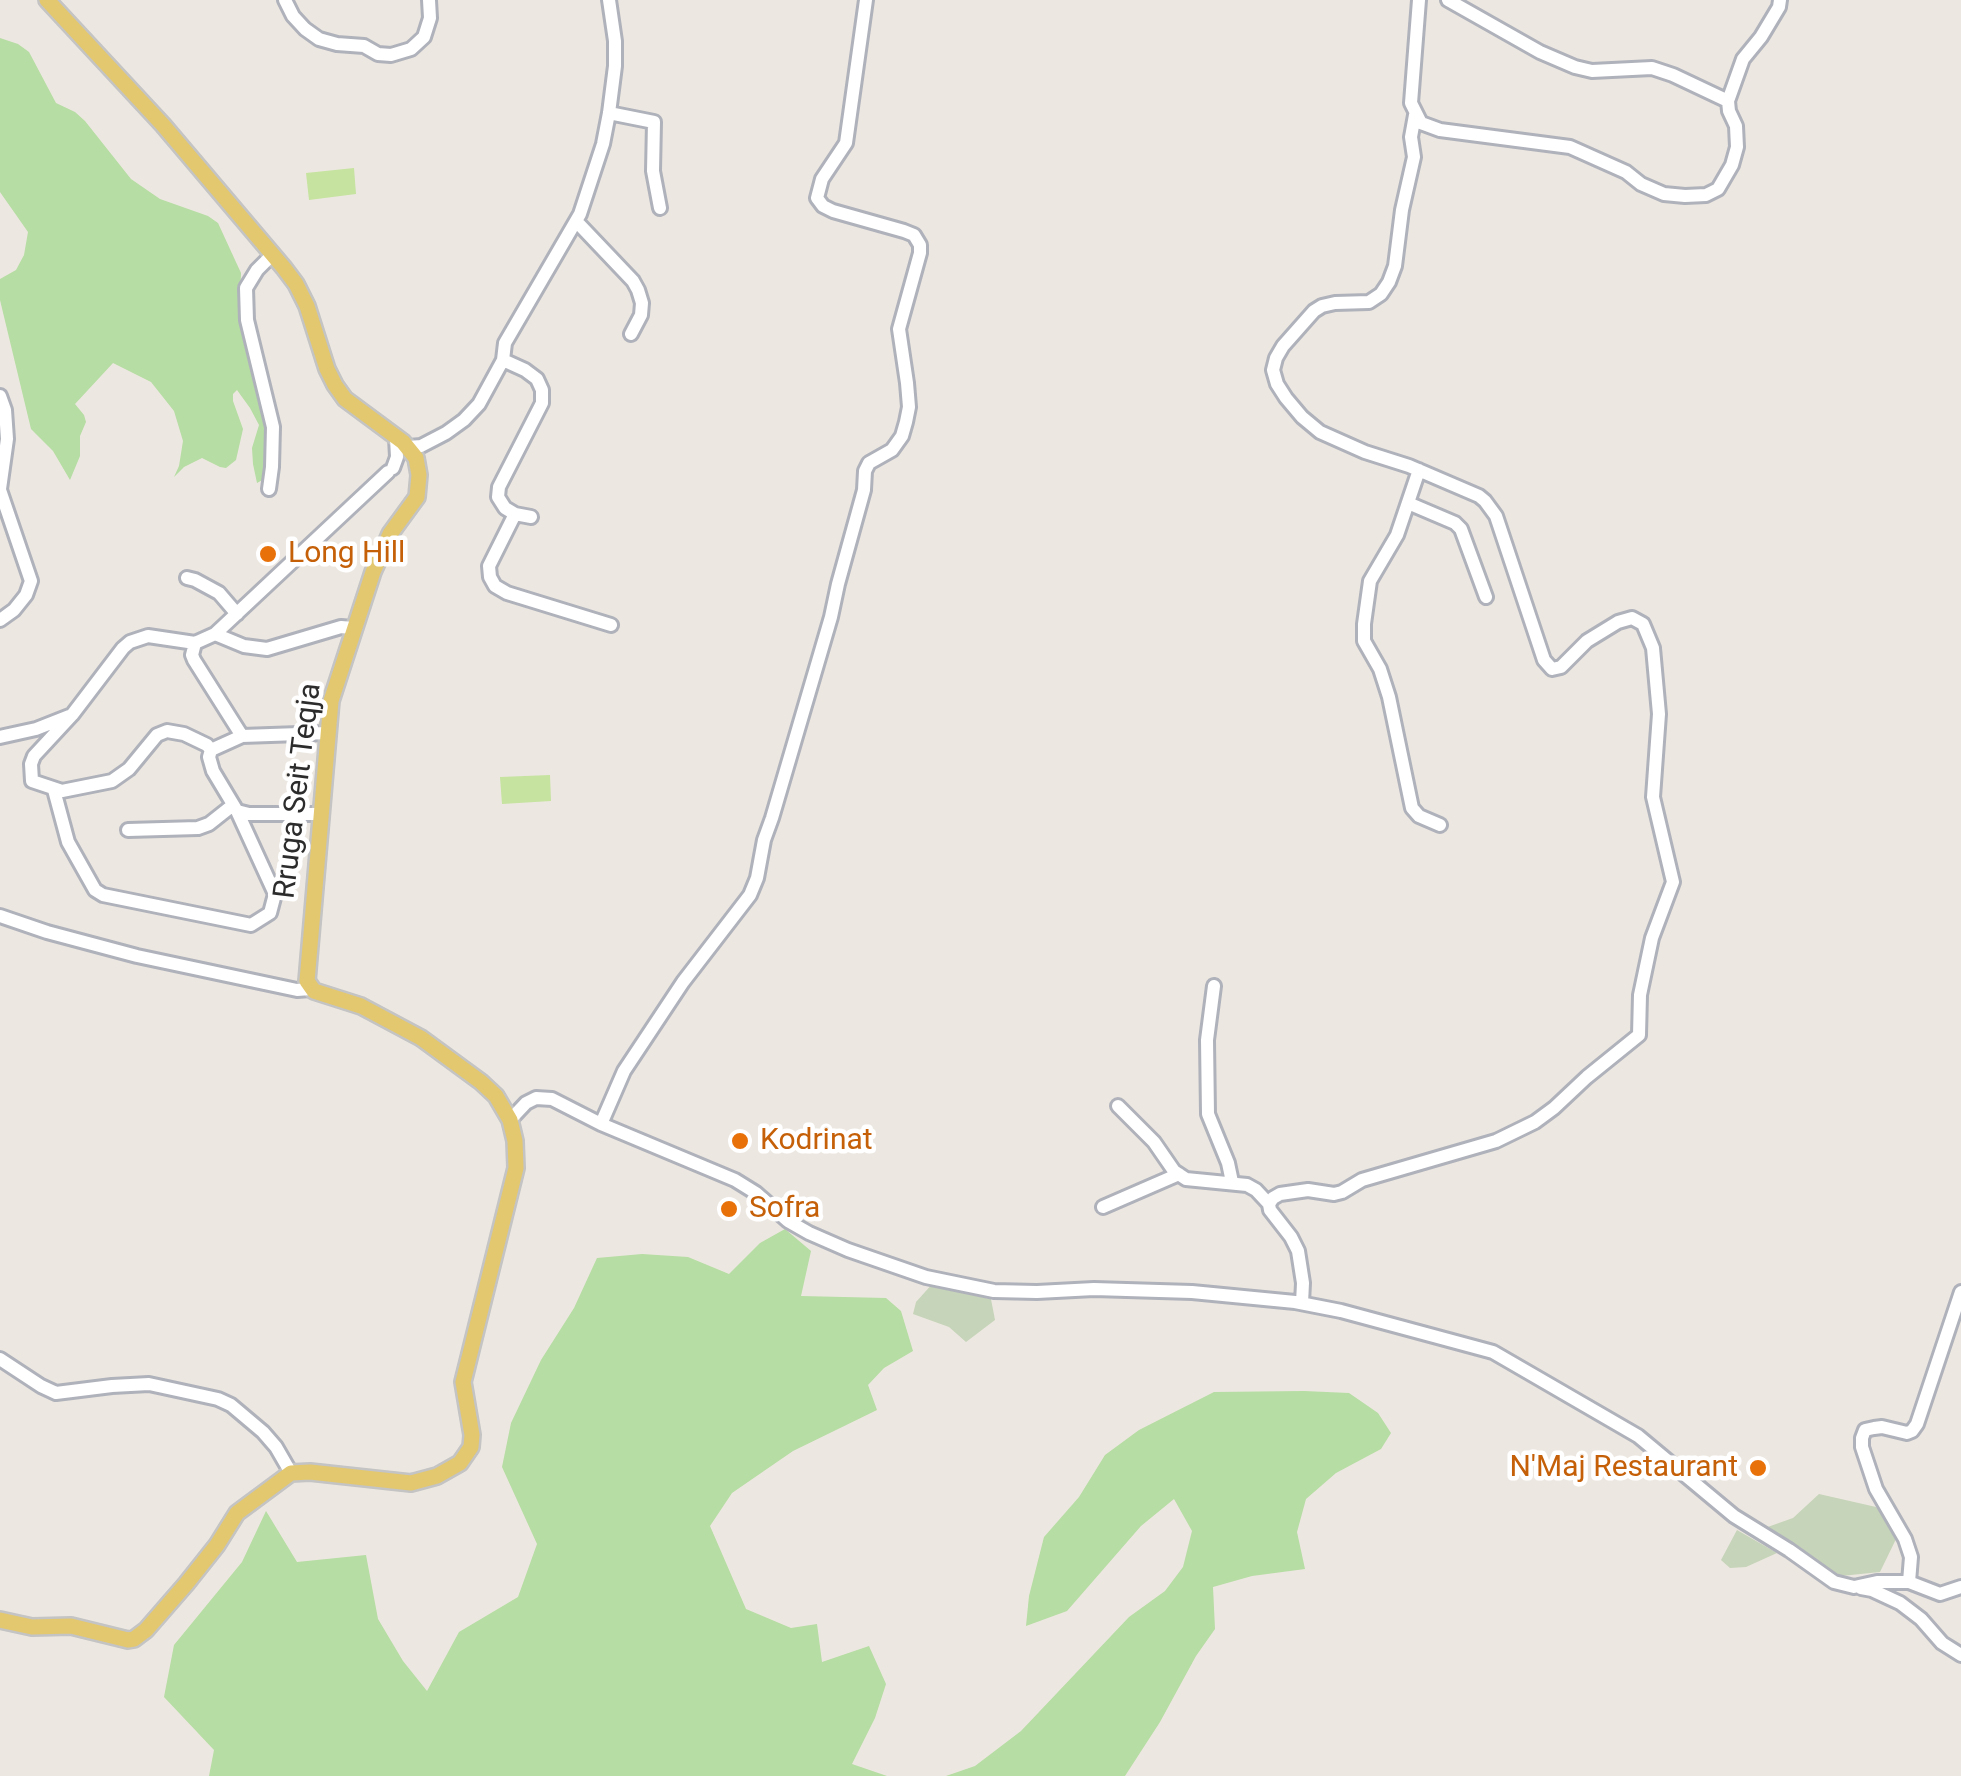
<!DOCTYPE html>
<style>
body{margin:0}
canvas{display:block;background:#ece7e0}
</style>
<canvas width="1961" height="1776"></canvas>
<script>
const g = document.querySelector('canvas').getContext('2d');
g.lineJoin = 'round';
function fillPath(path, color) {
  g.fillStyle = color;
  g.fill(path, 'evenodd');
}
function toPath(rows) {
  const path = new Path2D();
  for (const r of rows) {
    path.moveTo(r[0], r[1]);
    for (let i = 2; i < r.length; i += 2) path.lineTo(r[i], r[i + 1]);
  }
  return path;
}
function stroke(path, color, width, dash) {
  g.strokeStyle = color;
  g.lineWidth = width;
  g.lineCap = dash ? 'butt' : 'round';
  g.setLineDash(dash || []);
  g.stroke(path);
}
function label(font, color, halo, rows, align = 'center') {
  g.font = font + ' Roboto,sans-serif';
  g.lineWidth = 9;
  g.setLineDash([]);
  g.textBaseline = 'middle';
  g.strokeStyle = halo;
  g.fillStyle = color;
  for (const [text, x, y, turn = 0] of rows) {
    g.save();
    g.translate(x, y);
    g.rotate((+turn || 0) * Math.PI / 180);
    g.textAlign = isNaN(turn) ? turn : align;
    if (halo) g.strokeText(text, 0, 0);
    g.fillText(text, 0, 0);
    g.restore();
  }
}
const green = toPath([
 [0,38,18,44,29,52,56,103,75,112,85,121,131,179,160,199,208,216,218,223,241,273,240,299,269,427,266,478,257,483,253,464,252,448,259,425,250,408,237,390,233,394,233,401,243,429,236,460,226,468,220,467,202,458,184,467,174,477,179,466,183,441,174,411,151,382,113,363,75,404,84,415,86,422,80,436,80,456,70,480,53,451,31,429,0,300,0,279,16,270,24,255,28,232,0,192],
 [785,1229,811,1251,801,1296,886,1298,901,1311,913,1351,884,1368,868,1385,877,1410,793,1451,732,1493,710,1526,746,1609,791,1628,817,1624,822,1662,869,1646,886,1684,875,1718,852,1764,887,1776,209,1776,214,1750,164,1697,174,1645,242,1562,266,1511,297,1562,366,1555,378,1619,403,1661,427,1691,459,1632,518,1597,537,1544,502,1467,511,1423,541,1360,574,1308,597,1258,642,1254,688,1257,729,1274,760,1243],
 [1304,1391,1349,1393,1378,1413,1391,1433,1381,1449,1336,1473,1306,1499,1297,1532,1305,1569,1252,1576,1213,1587,1215,1629,1196,1656,1160,1722,1125,1776,946,1776,975,1766,1021,1731,1129,1617,1165,1591,1183,1567,1192,1531,1174,1499,1141,1526,1067,1611,1026,1626,1029,1596,1044,1537,1079,1497,1105,1455,1139,1430,1214,1392]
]);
const cemetery = toPath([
 [934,1282,990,1294,995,1320,966,1342,949,1327,913,1314,916,1302],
 [1819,1494,1876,1507,1888,1517,1897,1537,1880,1572,1841,1576,1792,1545,1762,1529,1793,1518],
 [1737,1530,1777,1553,1746,1567,1730,1568,1721,1560]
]);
const pitch = toPath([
 [354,168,356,194,309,200,306,173],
 [550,775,551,801,502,804,500,777]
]);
const minor = toPath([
 [285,0,293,16,305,29,319,39,337,44,364,46,378,54,391,55,411,49,424,37,430,18,429,0],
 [1419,0,1411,103,1421,123,1440,130,1570,147,1626,172,1641,184,1664,194,1685,196,1706,195,1718,189,1732,165,1737,147,1736,126,1729,111,1728,101,1743,59,1761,37,1779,7,1780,0],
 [1448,0,1540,52,1575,67,1592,71,1652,68,1673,75,1728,101],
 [609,113,654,122,653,171,660,208],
 [576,221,633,281,638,290,642,303,641,315,631,334],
 [503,360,525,370,537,379,542,390,542,403,499,487,498,497,505,508,515,514,531,517],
 [0,396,5,410,7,439,0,489],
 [409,447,421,446,446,433,464,420,479,404,503,360,505,343,580,214,603,144,609,113,615,66,615,41,609,0],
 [393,468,397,457,396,438],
 [1419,470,1397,535,1370,581,1364,624,1364,641,1380,669,1389,697,1412,808,1419,816,1440,825],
 [269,489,272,467,273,427,247,320,246,288,257,270,273,254],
 [0,490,31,581,26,595,14,610,0,620],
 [1408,503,1455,523,1461,529,1486,597],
 [515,514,489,566,490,577,495,586,507,593,611,625],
 [187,578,195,580,219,593,237,614],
 [215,634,244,646,267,649,341,627,353,628],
 [195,643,192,655,194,660,242,736,328,733],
 [242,736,211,750,207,745,184,734,167,731,157,735,129,769,112,781,62,791,32,781,31,764,34,756,72,715,123,648,130,642,148,636,195,643,215,634,388,472],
 [0,737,36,729,69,716],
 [211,750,209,757,213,771,237,811,249,814,314,814],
 [54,790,68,842,95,890,103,895,251,925,270,913,275,894,237,811],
 [128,830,198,828,209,824,233,805],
 [0,916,47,932,137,956,297,990,311,989],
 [1214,986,1207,1040,1208,1114,1228,1163,1232,1182],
 [1118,1106,1154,1142,1174,1171,1186,1179,1247,1185,1256,1190,1269,1204],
 [510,1120,526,1103,536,1098,552,1099,601,1124,735,1180,756,1193,788,1221,809,1233,848,1250,926,1277,994,1291,1037,1292,1094,1289,1192,1292,1295,1302,1341,1311,1493,1352,1638,1436,1734,1516,1789,1550,1834,1582,1854,1587,1877,1582,1909,1582,1940,1594,1961,1587],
 [601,1124,624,1071,683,982,750,895,757,878,764,840,772,818,831,617,838,584,864,490,865,471,869,463,892,450,902,436,906,422,909,407,907,383,899,329,920,253,920,245,914,235,904,231,833,211,823,206,817,198,822,179,846,143,866,0],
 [1103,1207,1179,1174],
 [1302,1303,1303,1283,1298,1251,1291,1237,1270,1210,1269,1204,1273,1198,1280,1194,1308,1190,1334,1194,1342,1192,1362,1180,1496,1141,1535,1122,1554,1108,1587,1077,1639,1035,1640,995,1652,938,1673,882,1653,797,1659,714,1653,648,1643,624,1632,618,1618,622,1587,641,1561,667,1552,669,1544,660,1496,516,1485,501,1479,496,1409,466,1365,452,1320,432,1302,417,1286,398,1277,384,1273,370,1276,358,1283,346,1314,311,1322,306,1335,303,1369,302,1381,294,1389,282,1395,266,1402,210,1414,157,1411,137,1415,115],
 [0,1359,41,1386,56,1393,112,1386,149,1384,218,1399,231,1405,263,1432,276,1447,291,1473],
 [1909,1582,1911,1557,1905,1539,1876,1489,1862,1447,1862,1438,1865,1430,1874,1428,1882,1427,1907,1433,1912,1431,1917,1424,1961,1292],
 [1861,1588,1872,1590,1900,1603,1921,1619,1942,1643,1961,1655]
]);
const major = toPath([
 [0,1620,32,1627,71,1626,128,1640,134,1639,146,1630,186,1584,217,1545,237,1513,291,1473,310,1472,411,1483,437,1476,460,1463,471,1447,472,1435,463,1382,516,1168,515,1141,510,1120,496,1096,481,1082,421,1038,361,1006,314,991,307,981,331,701,373,572,390,534,417,497,419,475,416,458,403,442,345,399,335,385,327,369,307,306,296,284,284,268,163,125,47,0]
]);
const markers = [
 [268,554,10,"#e8710a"],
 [740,1141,10,"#e8710a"],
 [729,1209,10,"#e8710a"],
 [1758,1468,10,"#e8710a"]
];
const foodNames = [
 ["Long Hill",288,554],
 ["Kodrinat",760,1141],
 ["Sofra",749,1209],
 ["N'Maj Restaurant",1738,1468,"right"]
];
const streetNames = [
 ["Rruga Seit Teqja",299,791,-83]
];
fillPath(green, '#b6dda3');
fillPath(cemetery, '#c6d4b9');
fillPath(pitch, '#c6e3a0');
stroke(minor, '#b0b2bb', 18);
stroke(major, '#c4c4c4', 20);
stroke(minor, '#fff', 12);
stroke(major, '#e3c86f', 15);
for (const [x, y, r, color] of markers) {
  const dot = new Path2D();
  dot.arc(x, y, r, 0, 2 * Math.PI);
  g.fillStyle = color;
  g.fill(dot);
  stroke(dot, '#fff', 4);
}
label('30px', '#c56008', '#fff', foodNames, 'left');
label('30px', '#2c2c2c', '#fff', streetNames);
</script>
